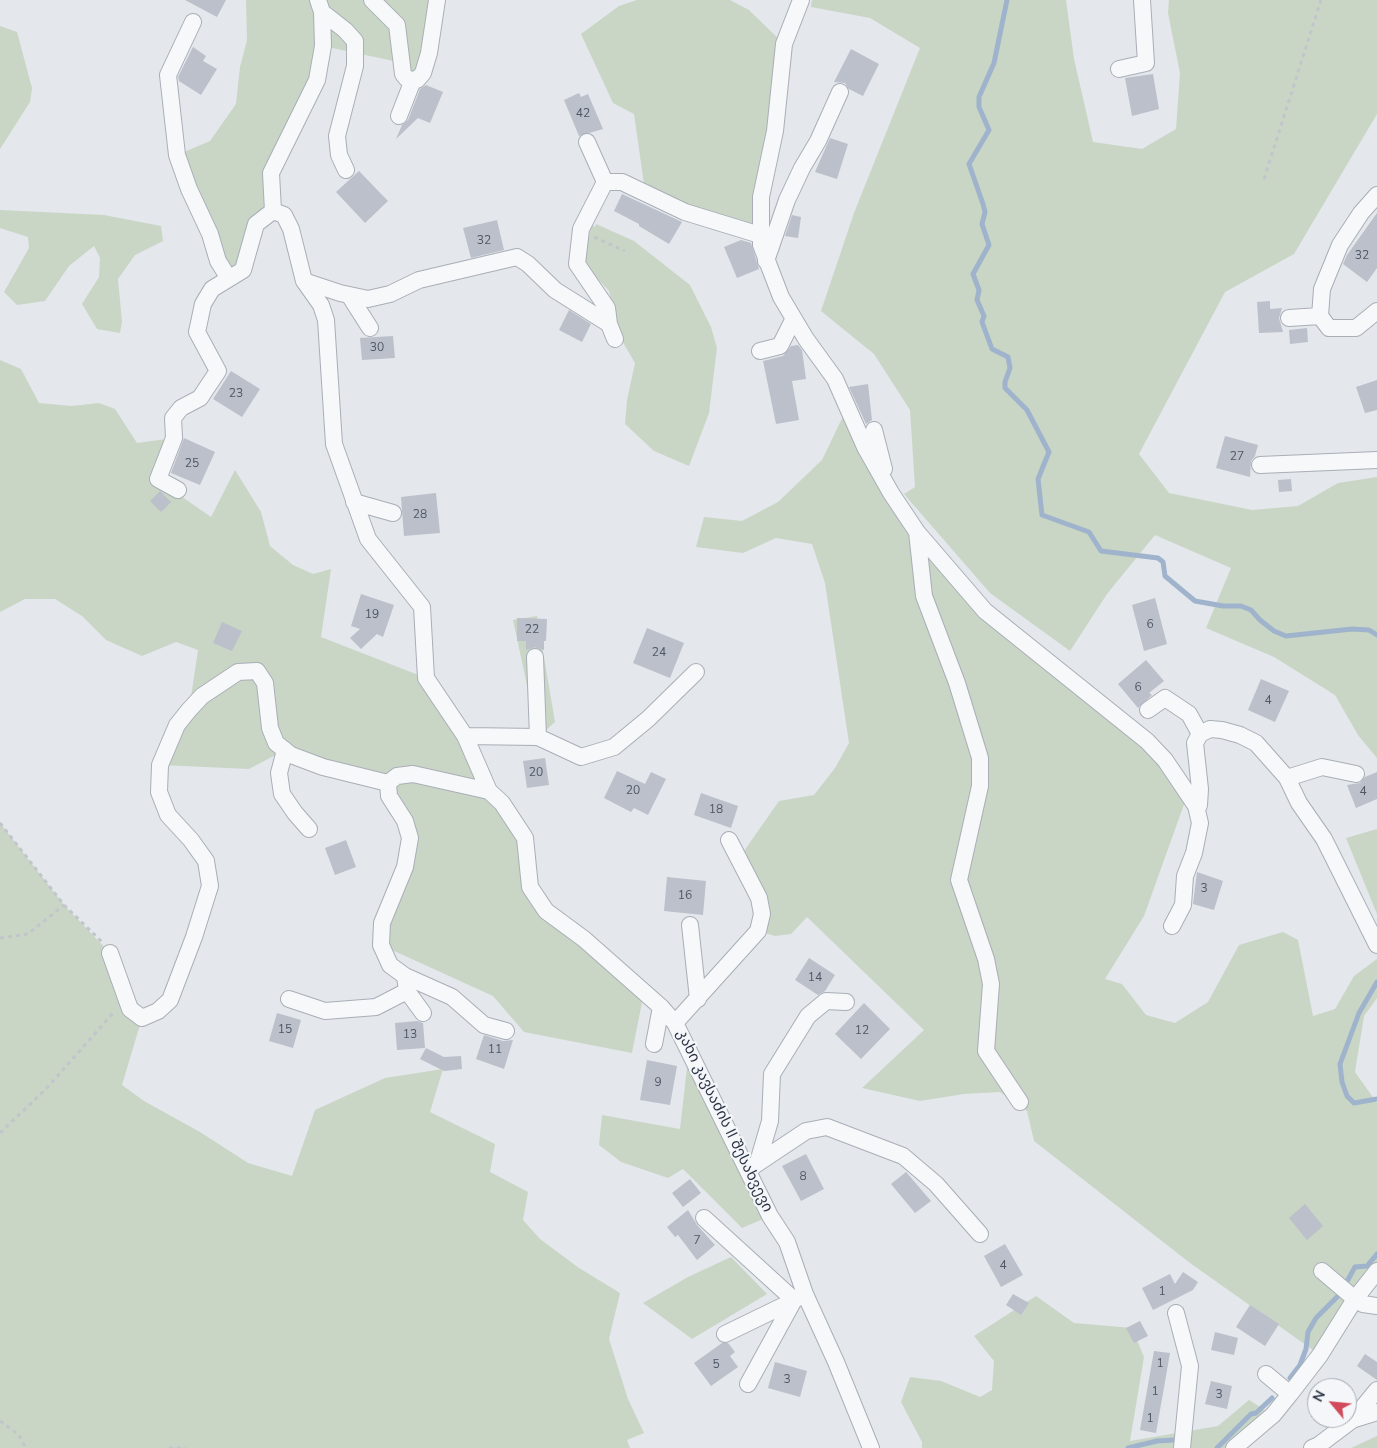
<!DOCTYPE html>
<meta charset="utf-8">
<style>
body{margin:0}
#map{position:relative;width:1377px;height:1448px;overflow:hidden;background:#e4e7ec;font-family:"Nunito Sans",sans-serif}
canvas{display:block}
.north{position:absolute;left:1307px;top:1378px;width:50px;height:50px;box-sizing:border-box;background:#f4f6f9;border:1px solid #a4a8b1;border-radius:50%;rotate:298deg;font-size:14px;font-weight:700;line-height:20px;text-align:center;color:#2b3445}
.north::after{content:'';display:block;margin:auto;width:18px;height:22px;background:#d1495b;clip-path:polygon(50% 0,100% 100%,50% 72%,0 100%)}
</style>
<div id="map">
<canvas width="1377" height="1448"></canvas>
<div class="north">N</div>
</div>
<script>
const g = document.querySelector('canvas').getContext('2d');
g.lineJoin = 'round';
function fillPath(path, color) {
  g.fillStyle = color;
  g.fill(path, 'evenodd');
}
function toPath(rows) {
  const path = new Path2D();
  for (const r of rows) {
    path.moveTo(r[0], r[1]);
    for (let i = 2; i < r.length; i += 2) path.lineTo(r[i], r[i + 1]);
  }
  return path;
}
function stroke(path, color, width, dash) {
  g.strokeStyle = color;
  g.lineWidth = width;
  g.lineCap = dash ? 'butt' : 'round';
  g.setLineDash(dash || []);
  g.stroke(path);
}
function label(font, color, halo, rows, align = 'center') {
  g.font = font + ' "Nunito Sans","Noto Sans Georgian",sans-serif';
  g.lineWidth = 4.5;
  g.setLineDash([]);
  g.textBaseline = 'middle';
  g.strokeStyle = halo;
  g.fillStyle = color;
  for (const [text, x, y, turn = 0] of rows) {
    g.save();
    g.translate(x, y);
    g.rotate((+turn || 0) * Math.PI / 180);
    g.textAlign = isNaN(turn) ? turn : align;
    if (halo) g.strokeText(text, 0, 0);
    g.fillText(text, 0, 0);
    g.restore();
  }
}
const green = toPath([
 [246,0,437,0,417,80,403,63,323,46,271,173,273,211,228,277,177,155,210,141,236,104,240,67,247,40],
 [637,0,730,0,749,10,784,44,760,235,645,191,634,114,613,103,581,34,619,6],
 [812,0,1066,0,1074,59,1093,142,1142,149,1176,129,1180,73,1168,13,1169,0,1377,0,1377,114,1294,254,1225,292,1139,454,1169,493,1252,510,1298,506,1338,483,1377,477,1377,758,1358,735,1335,695,1274,657,1206,628,1231,568,1155,535,1107,594,1070,651,990,593,904,494,915,487,910,410,874,354,821,311,854,213,920,48,870,18,811,7],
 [0,26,17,32,32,88,30,102,0,149],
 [0,210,104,215,161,226,163,241,135,255,118,279,122,322,120,333,97,329,82,304,99,277,100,258,94,246,69,266,45,301,17,305,4,292,29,248,28,237,0,228],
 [596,224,634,241,690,285,711,327,717,348,709,413,689,466,654,451,625,424,627,400,635,363,621,339,609,291,582,262,592,225,595,227],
 [0,360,21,369,39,403,72,406,99,403,115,409,137,443,174,438,158,480,211,517,235,470,261,512,270,546,293,565,313,574,331,569,321,637,426,678,525,838,530,887,644,992,632,1053,524,1032,493,996,381,945,410,838,388,783,285,750,249,769,160,765,189,710,198,650,176,642,142,656,106,640,82,616,55,599,25,599,0,612],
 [847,408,878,472,985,611,1116,715,1187,796,1144,916,1105,979,1122,984,1146,1015,1175,1023,1208,1002,1239,945,1283,932,1298,940,1313,1016,1335,1009,1354,976,1377,959,1377,998,1364,1016,1355,1072,1377,1103,1377,1271,1320,1355,1190,1263,1034,1141,1027,1111,1000,1092,964,1094,920,1101,862,1088,924,1030,807,917,791,934,775,936,758,931,759,898,744,851,779,801,814,795,835,768,849,743,825,583,812,544,776,538,743,553,696,547,704,517,742,521,778,502,822,460],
 [537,616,555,722,538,737,513,620],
 [0,823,64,905,110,953,142,1018,122,1085,144,1101,200,1132,248,1163,292,1176,315,1110,385,1078,443,1069,430,1112,495,1144,490,1172,528,1192,523,1220,540,1239,579,1268,620,1293,609,1339,628,1399,644,1433,627,1440,630,1448,0,1448],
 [1377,829,1377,914,1346,838],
 [689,1050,770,1216,742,1228,683,1169,668,1178,621,1162,599,1145,602,1115,680,1129],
 [731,1257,767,1294,692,1339,643,1303,688,1277],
 [1036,1296,1074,1323,1132,1328,1144,1357,1130,1441,1218,1426,1249,1400,1273,1415,1234,1448,922,1448,922,1442,901,1402,910,1377,941,1381,980,1397,992,1390,994,1361,974,1336],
 [1377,1436,1377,1448,1351,1448]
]);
const stream = toPath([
 [1007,0,994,63,979,97,979,107,989,130,969,164,983,204,985,212,982,224,989,245,973,274,979,290,977,300,984,316,982,322,992,349,1008,357,1010,368,1005,382,1005,388,1027,410,1049,452,1038,479,1042,515,1089,532,1101,551,1158,558,1163,562,1165,576,1195,601,1223,606,1241,606,1251,610,1260,620,1274,631,1286,636,1352,629,1369,630,1377,635],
 [1377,982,1359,1013,1340,1064,1342,1082,1347,1096,1354,1103,1377,1099],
 [1290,1378,1300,1365,1306,1349,1308,1332,1316,1318,1340,1294,1355,1267,1367,1266,1377,1254],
 [1128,1448,1157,1441,1174,1440],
 [1217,1448,1251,1414,1256,1413,1272,1398]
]);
const building = toPath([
 [185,0,226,0,217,17],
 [193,47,206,56,203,61,217,69,201,95,179,81,178,77],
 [851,49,879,64,863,96,849,89,845,83,834,82],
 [1153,74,1159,109,1132,116,1125,78],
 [426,85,443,92,430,123,418,118,396,139,402,125,408,120,420,89],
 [579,93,581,97,588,94,603,129,579,136,564,100],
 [830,138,848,144,837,179,815,172],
 [359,171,388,201,365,223,336,192],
 [622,194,682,222,669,244,639,226,639,224,614,211],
 [1377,213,1377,268,1367,282,1343,264,1347,255],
 [792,215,801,217,798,238,785,236],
 [497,220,504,250,471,258,463,228],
 [741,240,751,243,759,269,737,278,724,247],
 [1270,301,1270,309,1282,308,1279,318,1283,332,1259,333,1257,302],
 [569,310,591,324,582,342,559,330],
 [1307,328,1308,342,1290,344,1289,330],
 [393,336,395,358,362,360,360,338],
 [798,345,802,350,806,379,792,381,799,420,776,424,763,361,783,356,791,346],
 [231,371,260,389,242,417,213,399],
 [1377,380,1377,410,1365,413,1356,387],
 [868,384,872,420,866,424,849,387],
 [1225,436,1258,445,1255,456,1251,461,1250,477,1216,468],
 [184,438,215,452,200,485,171,473],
 [1291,479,1292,491,1279,492,1278,480],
 [160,491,171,502,161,512,150,501],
 [436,493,440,533,404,536,401,497],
 [361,594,394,605,383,637,377,634,361,649,350,638,360,629,351,626],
 [1155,598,1167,644,1144,651,1132,605],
 [517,618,547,619,546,641,544,641,544,650,535,647,526,650,526,641,517,641],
 [222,622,242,631,232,651,213,643],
 [647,628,684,643,670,678,633,663],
 [1146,660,1164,681,1149,693,1152,695,1138,708,1118,684],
 [1261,679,1289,691,1275,722,1248,710],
 [545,758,549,785,527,788,523,761],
 [617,771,645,784,651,772,666,779,648,815,634,808,631,812,604,798],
 [1377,772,1377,799,1356,808,1347,785,1360,783,1365,777],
 [701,793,738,806,731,828,694,815],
 [346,840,356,867,335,875,325,848],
 [1197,872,1223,881,1214,910,1193,904],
 [667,877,706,881,703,915,664,911],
 [809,958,835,975,825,991,818,995,795,980],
 [864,1003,890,1029,861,1059,835,1034],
 [277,1013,301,1020,293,1048,269,1041],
 [417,1021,423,1023,425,1048,397,1050,395,1023],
 [484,1035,503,1041,513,1040,504,1069,476,1059],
 [426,1048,444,1057,461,1056,462,1069,444,1071,420,1059],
 [647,1060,677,1066,670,1105,640,1100],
 [806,1154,824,1189,801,1201,782,1166],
 [906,1172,931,1201,915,1213,891,1184],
 [690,1179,701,1193,683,1207,672,1193],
 [1305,1204,1323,1226,1307,1240,1289,1218],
 [688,1210,697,1225,715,1245,697,1260,678,1235,675,1237,667,1227],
 [1005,1244,1023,1275,1001,1287,984,1256],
 [1183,1272,1198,1282,1193,1290,1153,1310,1142,1288,1170,1274,1175,1284],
 [1013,1294,1029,1303,1021,1315,1006,1305],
 [1250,1305,1279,1324,1265,1346,1236,1327],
 [1140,1321,1148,1336,1134,1343,1126,1328],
 [1215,1332,1238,1338,1234,1355,1211,1350],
 [722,1343,728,1343,735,1352,730,1356,738,1367,711,1386,694,1363],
 [1154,1351,1170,1353,1156,1433,1140,1430],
 [1365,1354,1377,1362,1377,1380,1357,1366],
 [775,1362,807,1371,800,1397,768,1388],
 [1211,1381,1232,1386,1227,1409,1205,1404]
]);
const path = toPath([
 [1264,179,1321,0],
 [594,237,625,251],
 [0,823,64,905,102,942],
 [0,938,28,934,64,905],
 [0,1133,46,1089,114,1012],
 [0,1421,18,1434,26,1448],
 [169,1448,186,1448]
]);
const minor = toPath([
 [372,0,397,25,403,74,407,79,417,80,423,73,429,53,437,0],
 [801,0,784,44,775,131,761,197,761,245,781,297,806,339,835,379,865,447,891,493,917,532,985,611,1147,741,1165,760,1196,806,1199,805,1200,789,1195,743,1200,734,1210,729,1222,730,1240,735,1256,743,1287,778,1299,803,1324,839,1377,945],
 [322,12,345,30,355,41,355,66,337,136,339,155,346,170],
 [193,22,168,75,177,155,189,189,210,234,218,261,228,277],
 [1119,69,1146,63,1142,0],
 [399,116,413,80],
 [587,142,605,182],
 [1377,195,1361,213,1340,245,1322,289,1320,316,1329,328,1356,328,1377,311],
 [273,211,271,173,317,80,323,46,322,12,318,0],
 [766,261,787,200,802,168,818,141,840,92],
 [304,281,340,293,368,299,390,294,419,280,517,257,528,264,555,290,609,324],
 [349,295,370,328],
 [1289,318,1320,316],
 [615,339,609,324,607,308,577,264,581,229,605,182,622,182,685,212,760,235],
 [760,351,780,346,793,320],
 [874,430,884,469],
 [1260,465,1377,460],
 [178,490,158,479,174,438,173,418,181,408,200,398,218,371,197,332,203,304,212,289,243,270,256,224,273,211,284,215,291,229,304,281,321,305,326,320,334,444,368,539,422,607,426,678,465,736,489,791,502,803,525,838,530,887,546,911,584,939,661,1007,675,1023,770,1216,787,1242,805,1294,836,1362,871,1448],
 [354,502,393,513],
 [917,532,924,596,957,683,980,758,980,786,959,880,986,959,991,984,986,1051,1020,1102],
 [535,657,538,737],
 [1148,710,1165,698,1189,714,1200,734],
 [465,736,538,737,581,757,614,747,648,719,696,672],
 [285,750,279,773,282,794,295,813,309,829],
 [1287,778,1322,767,1356,774],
 [388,783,389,796,405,821,410,838,405,867,382,923,381,945,390,965,405,976,452,997,484,1025,506,1031],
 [388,783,397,776,413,774,489,791],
 [690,925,698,999],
 [1172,926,1183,905,1185,876,1194,853,1200,823,1196,806],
 [110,953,130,1009,142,1018,158,1011,170,1000,194,937,210,886,206,861,191,840,168,815,159,792,160,765,177,725,189,710,202,696,238,672,257,671,265,683,270,728,276,743,291,755,323,767,388,783],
 [407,991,423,1013],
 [289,999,325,1011,376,1007,407,991,405,976],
 [675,1023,758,931,762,914,759,898,729,840],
 [654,1044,661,1007],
 [758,1162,770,1121,772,1074,808,1016,826,1001,846,1002],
 [749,1169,806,1131,827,1127,903,1156,936,1184,980,1234],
 [704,1218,794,1300,748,1384],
 [1322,1271,1355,1299,1363,1304,1377,1306],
 [1176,1313,1190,1366,1182,1448],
 [725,1334,795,1300],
 [1266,1374,1290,1394],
 [1353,1419,1377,1390],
 [1234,1448,1273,1415,1290,1394,1320,1355,1355,1299,1377,1271],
 [1312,1448,1319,1445,1352,1420,1377,1412]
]);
const numberNames = [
 ["42",583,114],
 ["32",484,241],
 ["32",1362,256],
 ["30",377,348],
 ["23",236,394],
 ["27",1237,457],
 ["25",192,464],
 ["28",420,515],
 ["19",372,615],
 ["6",1150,625],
 ["22",532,630],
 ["24",659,653],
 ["6",1138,688],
 ["4",1268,701],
 ["20",536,773],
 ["20",633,791],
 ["4",1363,792],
 ["18",716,810],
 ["3",1204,889],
 ["16",685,896],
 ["14",815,978],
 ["15",285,1030],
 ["12",862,1031],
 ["13",410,1035],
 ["11",495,1050],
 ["9",658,1083],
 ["8",803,1177],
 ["7",697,1241],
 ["4",1003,1266],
 ["1",1162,1292],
 ["1",1160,1364],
 ["5",716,1365],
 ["3",787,1380],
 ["1",1155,1392],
 ["3",1219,1395],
 ["1",1150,1419]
];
const streetNames = [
 ["კახი კავსაძის II შესახვევი",724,1121,64]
];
fillPath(green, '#c9d6c5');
stroke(stream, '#9fb4cc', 5);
fillPath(building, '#bbc0ca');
stroke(minor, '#a9aeb7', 18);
stroke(path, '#c2c5cb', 3, [4, 4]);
stroke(minor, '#f7f8fa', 16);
label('12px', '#4f5766', null, numberNames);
label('15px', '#2b3445', '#f4f6f9', streetNames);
</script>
